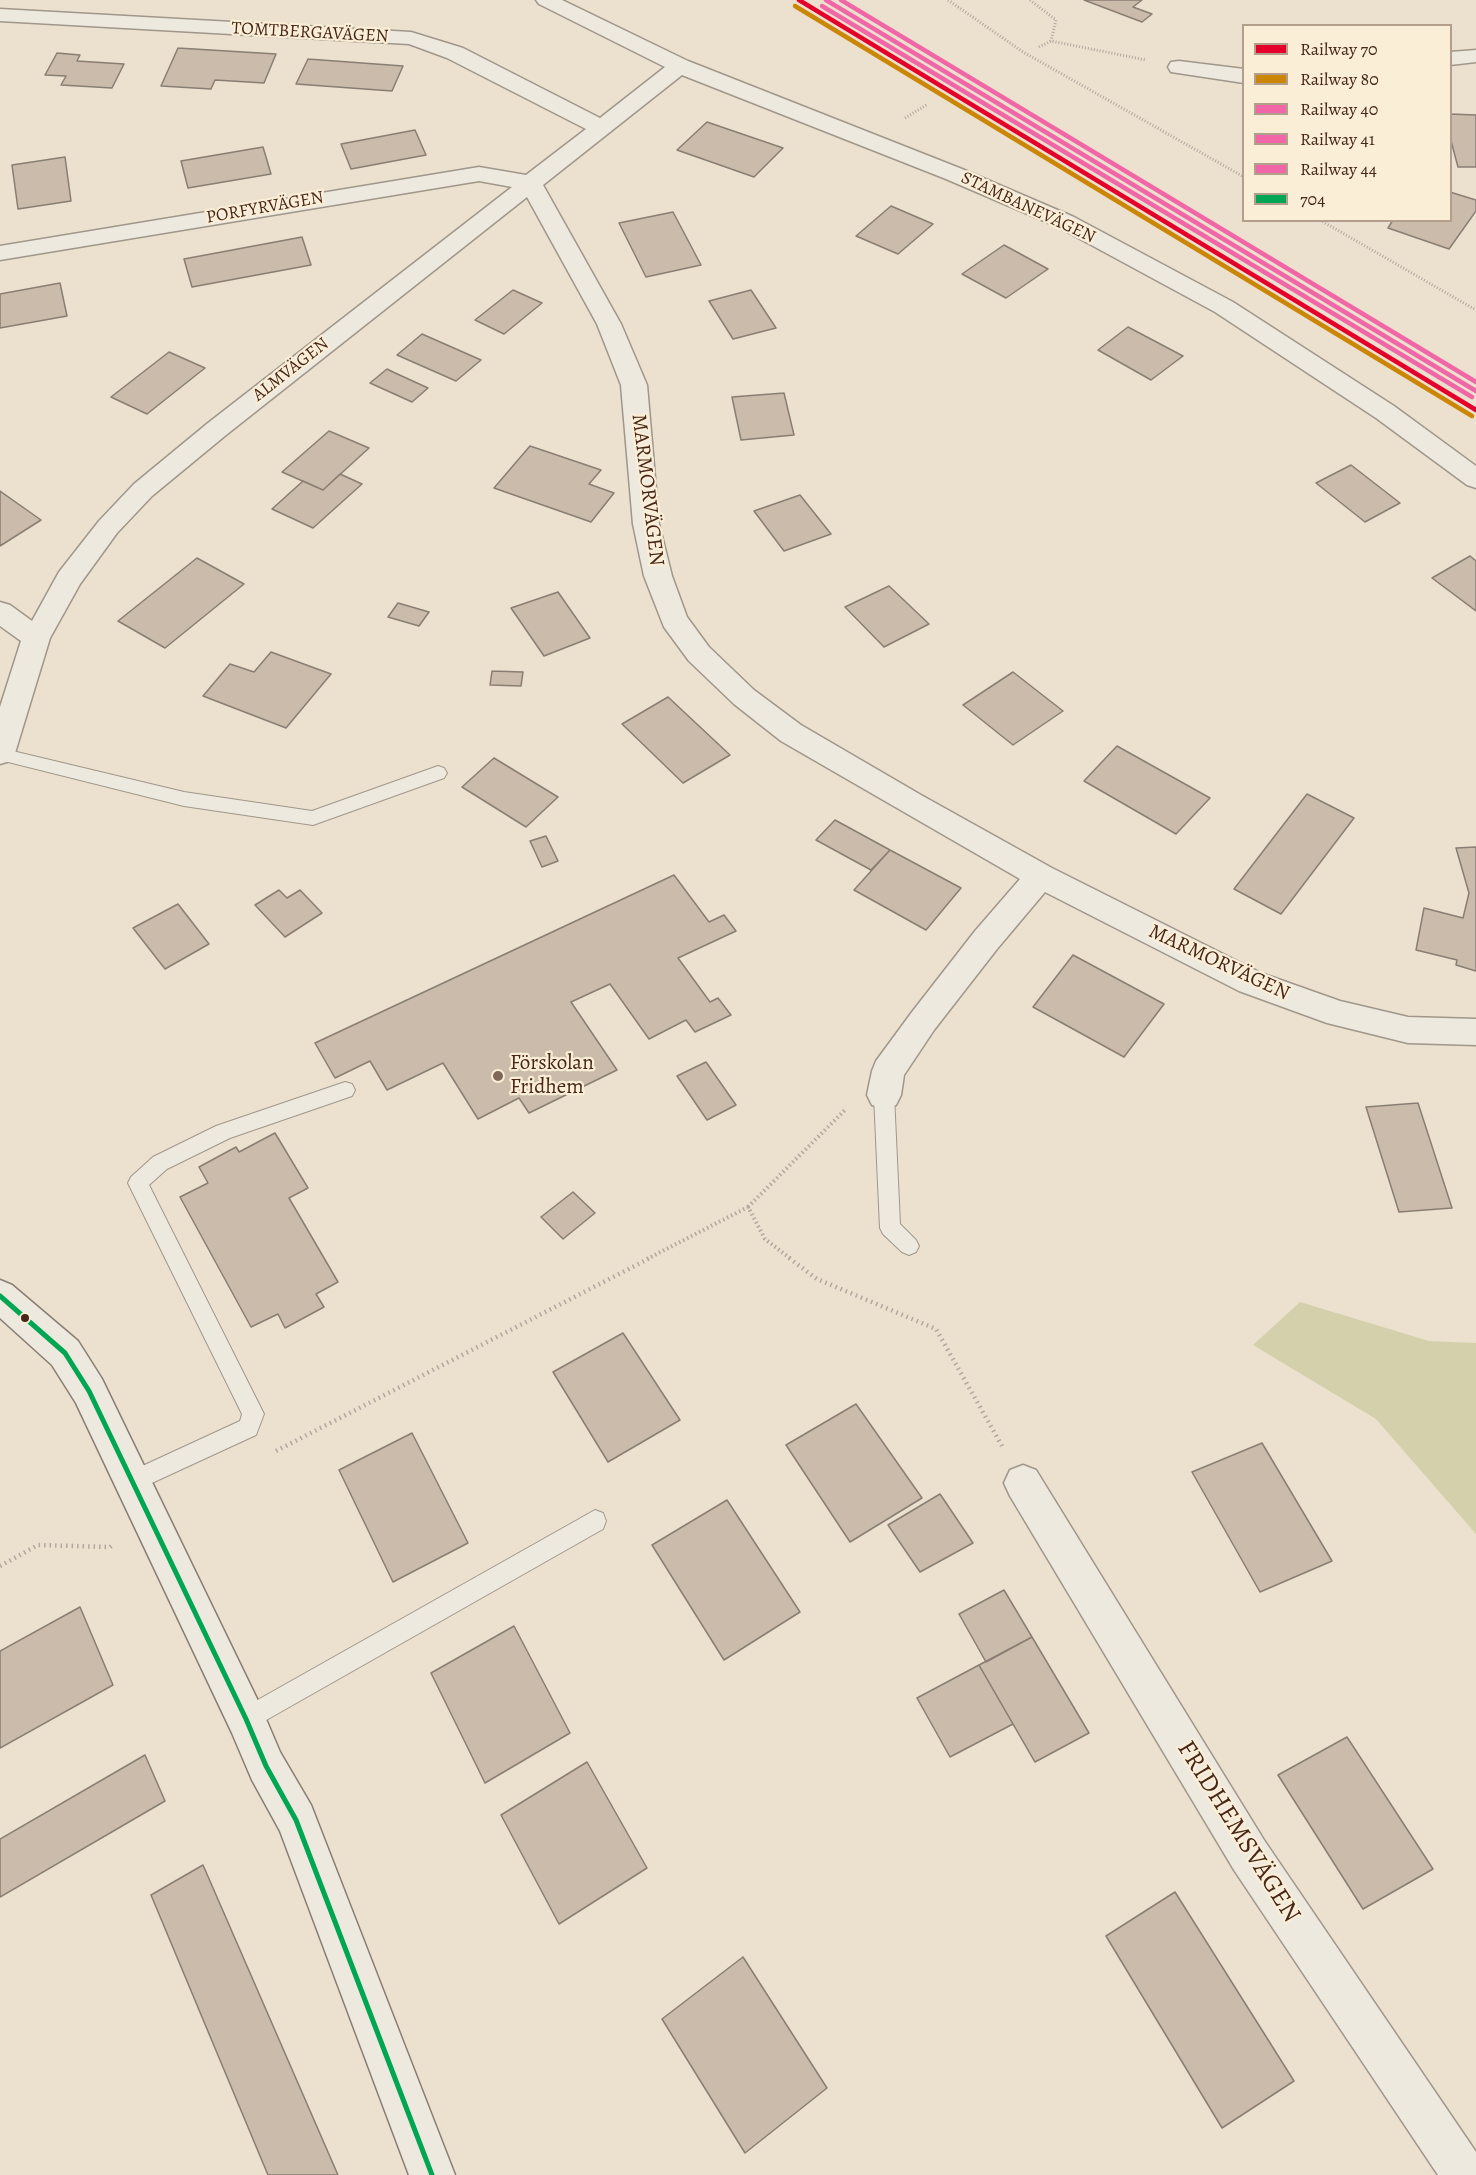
<!DOCTYPE html>
<meta charset="utf-8">
<style>
body{margin:0}
#map{position:relative;width:1476px;height:2175px;overflow:hidden;background:#ebe1ce;font-family:Alegreya,serif}
canvas{display:block}
.legend{position:absolute;left:1242px;top:24px;width:210px;height:198px;box-sizing:border-box;background:#faeed7;border:2px solid #b29e8b;margin:0;padding:8px 10px;list-style:none;font-size:18px;color:#472719}
.legend li{display:flex;align-items:center;gap:12px;height:30px}
.legend b{width:30px;border:2px solid #b29e8b}
</style>
<div id="map">
<canvas width="1476" height="2175"></canvas>
<ul class="legend">
<li><b style="height:8px;background:#e4002b"></b>Railway 70</li>
<li><b style="height:8px;background:#cb8606"></b>Railway 80</li>
<li><b style="height:8px;background:#f166a7"></b>Railway 40</li>
<li><b style="height:8px;background:#f166a7"></b>Railway 41</li>
<li><b style="height:8px;background:#f166a7"></b>Railway 44</li>
<li><b style="height:8px;background:#00a651"></b>704</li>
</ul>
</div>
<script>
const g = document.querySelector('canvas').getContext('2d');
g.lineJoin = 'round';
function fillPath(path, color) {
  g.fillStyle = color;
  g.fill(path, 'evenodd');
}
function toPath(rows) {
  const path = new Path2D();
  for (const r of rows) {
    path.moveTo(r[0], r[1]);
    for (let i = 2; i < r.length; i += 2) path.lineTo(r[i], r[i + 1]);
  }
  return path;
}
function stroke(path, color, width, dash) {
  g.strokeStyle = color;
  g.lineWidth = width;
  g.lineCap = dash ? 'butt' : 'round';
  g.setLineDash(dash || []);
  g.stroke(path);
}
function label(font, color, halo, rows, align = 'center') {
  g.font = font + ' Alegreya,serif';
  g.lineWidth = 4.5;
  g.setLineDash([]);
  g.textBaseline = 'middle';
  g.strokeStyle = halo;
  g.fillStyle = color;
  for (const [text, x, y, turn = 0] of rows) {
    g.save();
    g.translate(x, y);
    g.rotate((+turn || 0) * Math.PI / 180);
    g.textAlign = isNaN(turn) ? turn : align;
    if (halo) g.strokeText(text, 0, 0);
    g.fillText(text, 0, 0);
    g.restore();
  }
}
const green = toPath([
 [1300,1302,1429,1341,1476,1343,1476,1534,1376,1419,1253,1345]
]);
const building = toPath([
 [1084,0,1142,0,1133,7,1152,14,1142,22,1084,0],
 [178,48,276,54,264,83,215,80,211,89,161,86,178,48],
 [57,53,80,55,77,61,124,64,112,88,61,85,66,76,45,75,57,53],
 [308,59,403,66,392,91,296,84,308,59],
 [1450,114,1476,115,1476,167,1458,167,1450,137,1450,114],
 [707,122,783,148,754,177,677,150,707,122],
 [415,130,426,155,351,169,341,144,415,130],
 [263,147,271,174,188,188,181,161,263,147],
 [65,157,71,201,18,209,12,165,65,157],
 [1450,192,1476,200,1476,211,1449,249,1388,228,1393,220,1450,220,1450,192],
 [891,206,933,224,898,254,856,236,891,206],
 [673,212,701,265,646,277,619,223,673,212],
 [302,237,311,265,192,287,184,259,302,237],
 [1004,245,1048,269,1006,298,962,274,1004,245],
 [60,283,67,316,0,328,0,294,60,283],
 [513,290,542,303,504,334,475,320,513,290],
 [751,290,776,328,733,339,709,301,751,290],
 [1128,327,1183,356,1151,380,1098,350,1128,327],
 [422,334,481,360,456,381,397,355,422,334],
 [169,352,205,368,147,414,111,397,169,352],
 [387,369,393,372,428,388,412,402,370,383,387,369],
 [784,393,794,435,741,440,732,397,784,393],
 [329,431,369,448,323,490,282,472,329,431],
 [530,446,601,470,589,484,614,493,591,522,494,488,530,446],
 [1351,465,1400,503,1365,522,1316,483,1351,465],
 [340,474,362,484,313,528,272,509,303,481,323,490,340,474],
 [0,491,41,520,0,546,0,491],
 [800,495,831,534,784,551,754,511,800,495],
 [1470,556,1476,561,1476,611,1432,578,1470,556],
 [197,558,244,584,165,648,118,621,197,558],
 [889,586,929,624,884,647,845,607,889,586],
 [558,592,590,638,544,656,511,608,558,592],
 [398,603,429,612,419,626,388,617,398,603],
 [271,652,331,674,286,728,203,696,230,664,254,672,271,652],
 [492,671,523,672,521,686,490,685,492,671],
 [1013,672,1063,711,1013,745,963,705,1013,672],
 [668,697,730,755,683,783,622,724,668,697],
 [1117,746,1210,798,1176,834,1084,781,1117,746],
 [494,758,558,797,526,827,462,787,494,758],
 [1307,794,1354,818,1281,914,1234,889,1307,794],
 [835,820,890,850,871,870,816,840,835,820],
 [546,836,558,861,542,867,530,841,546,836],
 [1476,847,1476,971,1456,965,1457,960,1416,950,1424,908,1463,918,1469,893,1456,848,1476,847],
 [890,850,961,888,926,930,854,890,890,850],
 [674,875,709,922,724,915,736,931,678,958,710,1002,718,998,731,1015,695,1032,686,1020,649,1039,610,984,571,1002,617,1070,529,1113,519,1098,478,1119,443,1063,387,1090,370,1061,335,1078,315,1043,674,875],
 [279,890,287,898,300,890,322,913,285,937,255,905,279,890],
 [178,904,209,944,165,969,133,928,178,904],
 [1073,955,1164,1004,1124,1057,1033,1007,1073,955],
 [706,1062,736,1105,707,1120,677,1076,706,1062],
 [1418,1103,1452,1208,1399,1212,1366,1107,1418,1103],
 [275,1133,308,1188,289,1198,338,1282,316,1294,324,1307,285,1328,278,1314,251,1327,180,1197,208,1183,199,1167,236,1147,239,1152,275,1133],
 [573,1192,595,1213,563,1239,541,1217,573,1192],
 [623,1333,680,1420,608,1462,553,1372,623,1333],
 [856,1404,922,1498,850,1542,786,1445,856,1404],
 [412,1433,468,1543,393,1582,339,1470,412,1433],
 [1262,1443,1332,1561,1260,1592,1192,1472,1262,1443],
 [940,1494,973,1543,920,1572,888,1525,940,1494],
 [727,1500,800,1612,724,1660,652,1545,727,1500],
 [1004,1590,1032,1637,986,1662,959,1614,1004,1590],
 [80,1607,113,1685,0,1748,0,1651,80,1607],
 [514,1626,570,1733,485,1783,431,1673,514,1626],
 [1032,1637,1089,1733,1035,1762,979,1665,1032,1637],
 [979,1665,1013,1724,950,1757,917,1698,979,1665],
 [1347,1737,1433,1869,1363,1909,1278,1775,1347,1737],
 [145,1755,165,1801,0,1897,0,1839,145,1755],
 [587,1762,647,1868,559,1924,501,1815,587,1762],
 [203,1865,338,2175,268,2175,151,1895,203,1865],
 [1175,1892,1294,2081,1222,2128,1106,1936,1175,1892],
 [743,1957,827,2088,745,2153,662,2019,743,1957]
]);
const pathFar2 = toPath([
 [948,0,1023,52,1244,177],
 [1030,0,1056,20,1051,41],
 [1039,47,1051,41,1146,60],
 [905,118,928,104],
 [1320,220,1476,310]
]);
const pathFar1 = toPath([
 [748,1207,845,1110],
 [647,1259,748,1207,765,1239,791,1259]
]);
const path = toPath([
 [789,1258,817,1279,936,1329,1002,1446],
 [276,1451,650,1258],
 [0,1566,38,1545,110,1547,114,1544]
]);
const lane = toPath([
 [0,748,184,792,312,811,438,766,444,768,447,773,444,778,313,825,184,806,0,760,0,748],
 [345,1082,352,1084,355,1090,352,1096,230,1138,167,1169,149,1185,264,1414,256,1435,141,1488,133,1491,125,1488,122,1481,125,1474,240,1421,242,1414,128,1183,131,1177,153,1157,216,1126,345,1082],
 [884,1087,891,1089,894,1095,900,1224,916,1240,919,1246,916,1252,909,1255,902,1252,883,1234,880,1228,874,1095,877,1089,884,1087],
 [595,1510,603,1513,606,1521,603,1529,254,1727,246,1731,238,1727,234,1719,238,1711,595,1510]
]);
const street = toPath([
 [536,0,562,0,688,61,962,169,1074,217,1233,302,1394,406,1476,466,1476,488,1467,485,1376,418,1215,312,1058,227,946,179,682,75,543,185,621,324,647,385,659,524,672,576,687,617,709,647,754,690,801,725,921,795,1052,868,1261,973,1340,1001,1408,1017,1476,1019,1476,1045,1408,1043,1327,1023,1239,991,1045,892,997,949,934,1030,904,1075,901,1095,896,1105,884,1109,872,1105,867,1095,872,1071,876,1061,912,1012,975,931,1020,879,781,741,734,704,689,661,664,627,644,576,633,524,621,385,597,324,527,197,226,435,152,496,117,533,80,584,50,638,15,753,10,761,0,764,0,707,21,641,0,626,0,602,10,605,32,621,59,572,99,521,134,484,208,423,512,187,479,181,0,260,0,246,479,167,526,175,586,129,447,58,409,44,0,21,0,9,411,32,463,48,600,118,665,67,539,4,536,0],
 [1476,50,1476,62,1450,65,1450,52,1476,50],
 [1179,61,1244,69,1244,83,1171,72,1168,67,1171,62,1179,61],
 [1023,1465,1036,1470,1264,1840,1476,2152,1476,2175,1438,2175,1234,1870,1010,1496,1004,1483,1010,1470,1023,1465]
]);
const secondary = toPath([
 [0,1280,12,1285,78,1341,102,1379,260,1705,280,1752,311,1805,455,2175,409,2175,280,1831,252,1780,232,1733,76,1403,52,1365,0,1318,0,1280]
]);
const bus1 = toPath([
 [0,1296,65,1353,89,1391,246,1719,266,1766,296,1820,432,2175]
]);
const rail1 = toPath([
 [799,0,1476,410]
]);
const rail2 = toPath([
 [795,6,1472,416]
]);
const rail3 = toPath([
 [826,0,1476,391]
]);
const rail4 = toPath([
 [822,6,1472,397]
]);
const rail5 = toPath([
 [841,0,1476,382]
]);
const markers = [
 [498,1076,6,"#806858"],
 [25,1318,5,"#472719"]
];
const farStreetnames = [
 ["TOMTBERGAVÄGEN",310,33,3],
 ["PORFYRVÄGEN",265,208,-10],
 ["STAMBANEVÄGEN",1028,208,25],
 ["ALMVÄGEN",291,370,-38]
];
const streetNames = [
 ["MARMORVÄGEN",647,490,83],
 ["MARMORVÄGEN",1219,963,25]
];
const poiNames = [
 ["Förskolan",510,1064],
 ["Fridhem",510,1088]
];
const nearStreetnames = [
 ["FRIDHEMSVÄGEN",1238,1832,58]
];
fillPath(green, '#d4d0ac');
fillPath(building, '#cbbbab');
stroke(building, '#897e73', 1.5);
stroke(lane, '#a0968a', 2);
stroke(street, '#a0968a', 3);
stroke(secondary, '#897e73', 3);
stroke(pathFar2, '#b0a8a0', 3, [1, 2]);
stroke(pathFar1, '#b0a8a0', 4, [1.5, 3]);
stroke(path, '#b0a8a0', 4.5, [1.5, 4]);
fillPath(lane, '#eee9df');
fillPath(street, '#eee9df');
fillPath(secondary, '#eee9df');
stroke(bus1, '#00a651', 5);
stroke(rail1, '#e4002b', 4.5);
stroke(rail2, '#cb8606', 4.5);
stroke(rail3, '#f166a7', 4.5);
stroke(rail4, '#f166a7', 4.5);
stroke(rail5, '#f166a7', 4.5);
for (const [x, y, r, color] of markers) {
  const dot = new Path2D();
  dot.arc(x, y, r, 0, 2 * Math.PI);
  g.fillStyle = color;
  g.fill(dot);
  stroke(dot, '#faeed7', 2);
}
label('18px', '#472719', '#faeed7', farStreetnames);
label('21px', '#472719', '#faeed7', streetNames);
label('21px', '#472719', '#faeed7', poiNames, 'left');
label('26px', '#472719', '#faeed7', nearStreetnames);
</script>
